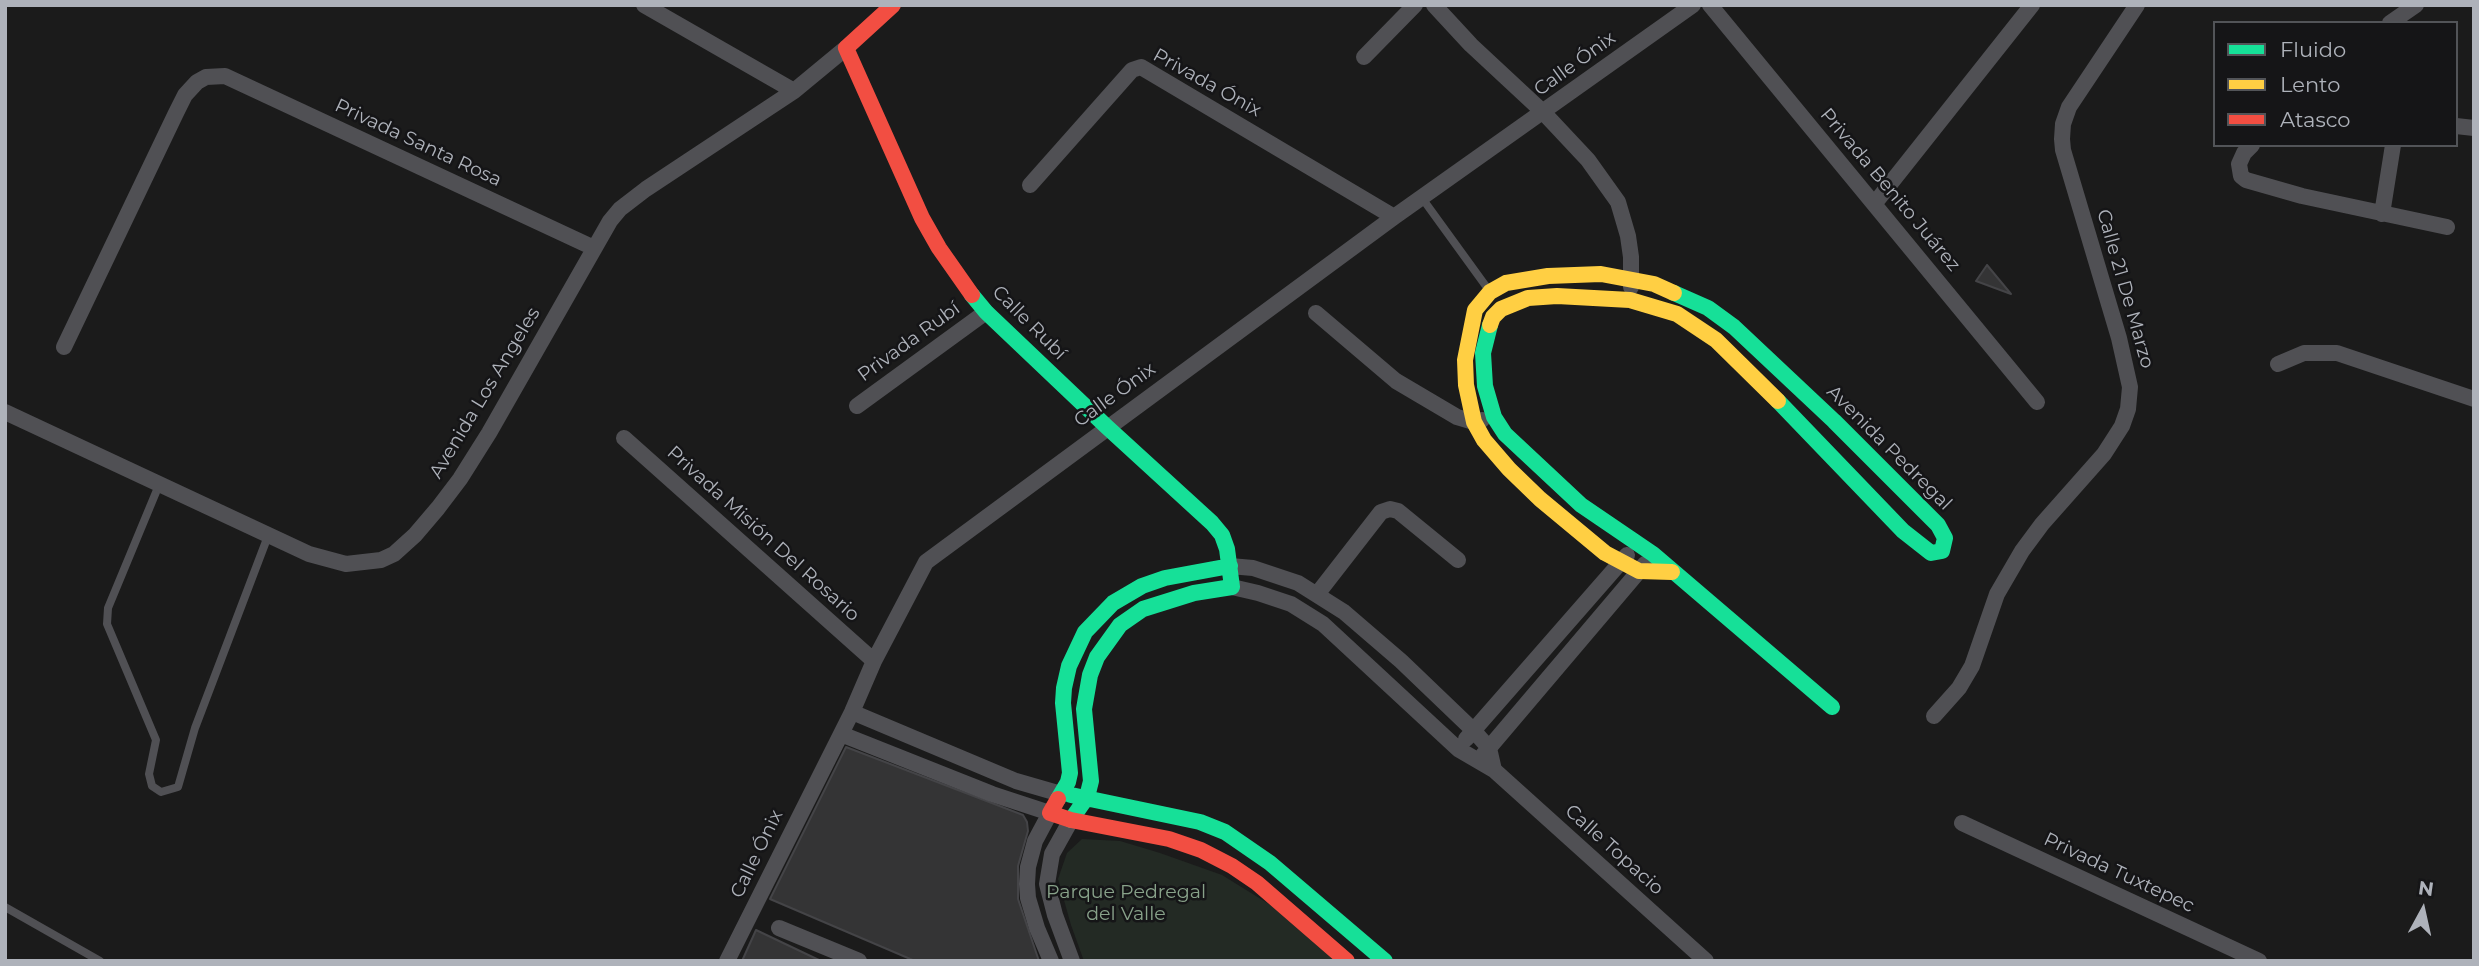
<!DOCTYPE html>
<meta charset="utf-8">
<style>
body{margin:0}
#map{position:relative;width:2479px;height:966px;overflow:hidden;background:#1b1b1b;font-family:Montserrat,sans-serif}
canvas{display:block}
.frame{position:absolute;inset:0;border:7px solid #aeb2ba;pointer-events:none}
.legend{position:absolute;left:2213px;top:21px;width:245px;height:126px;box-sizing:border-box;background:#151517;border:2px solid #525458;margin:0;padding:9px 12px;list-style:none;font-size:21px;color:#aeb2ba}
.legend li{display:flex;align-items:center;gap:14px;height:35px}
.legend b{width:35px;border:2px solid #525458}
.north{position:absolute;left:2388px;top:875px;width:70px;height:70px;-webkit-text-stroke:5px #151517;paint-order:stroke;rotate:8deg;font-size:19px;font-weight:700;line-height:28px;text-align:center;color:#aeb2ba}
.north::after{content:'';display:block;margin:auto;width:24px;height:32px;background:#aeb2ba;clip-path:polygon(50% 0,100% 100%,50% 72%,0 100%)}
</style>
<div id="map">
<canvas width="2479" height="966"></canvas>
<div class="frame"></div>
<ul class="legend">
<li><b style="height:9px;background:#16e098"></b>Fluido</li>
<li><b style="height:9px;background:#ffcf43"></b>Lento</li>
<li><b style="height:9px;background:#f24e42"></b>Atasco</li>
</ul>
<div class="north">N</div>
</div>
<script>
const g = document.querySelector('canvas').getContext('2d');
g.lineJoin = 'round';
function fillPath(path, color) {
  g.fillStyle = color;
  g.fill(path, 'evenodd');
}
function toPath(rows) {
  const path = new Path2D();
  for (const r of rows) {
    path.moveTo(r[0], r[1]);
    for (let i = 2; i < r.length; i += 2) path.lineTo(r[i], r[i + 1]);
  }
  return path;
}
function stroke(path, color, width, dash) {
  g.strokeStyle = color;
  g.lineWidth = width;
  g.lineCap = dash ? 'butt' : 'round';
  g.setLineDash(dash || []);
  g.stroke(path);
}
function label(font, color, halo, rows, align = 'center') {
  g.font = font + ' Montserrat,sans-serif';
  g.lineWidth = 5;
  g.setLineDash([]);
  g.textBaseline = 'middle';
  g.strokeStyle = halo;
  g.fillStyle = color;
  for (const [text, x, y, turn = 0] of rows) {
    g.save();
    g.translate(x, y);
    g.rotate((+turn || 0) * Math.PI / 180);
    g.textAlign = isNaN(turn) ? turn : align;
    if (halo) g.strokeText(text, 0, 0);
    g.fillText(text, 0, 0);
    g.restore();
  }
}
const green = toPath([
 [1082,839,1120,841,1160,853,1222,875,1272,906,1335,961,1084,961,1071,925,1058,879,1067,853]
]);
const building = toPath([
 [1987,265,2011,294,1976,281,1987,265],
 [846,747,1023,815,1027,822,1028,831,1018,866,1018,899,1039,961,915,961,770,899,846,747],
 [756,930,821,961,742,961,756,930]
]);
const lane = toPath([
 [1422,198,1488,289],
 [159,485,108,608,107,624,156,740,149,774,152,786,161,792,178,787,195,728,268,536],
 [5,907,100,961]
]);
const street = toPath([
 [644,5,794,91],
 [1434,5,1471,45,1543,112,1588,160,1618,202,1628,236,1631,257,1631,287],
 [1710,5,2037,402],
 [2390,23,2416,5],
 [1364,57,1415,5],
 [2456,126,2474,128],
 [2252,145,2244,153,2239,164,2241,176,2246,180,2302,196,2447,227],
 [1030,185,1132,70,1141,67,1394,217],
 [1875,203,2032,5],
 [2382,214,2393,145],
 [1316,313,1396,381,1457,417,1474,422,1482,420],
 [64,347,176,113,185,95,197,82,206,77,225,76,594,248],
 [2278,364,2304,353,2337,353,2474,399],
 [857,406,986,312],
 [5,412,309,554,346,564,381,560,394,554,415,535,438,508,460,479,489,433,610,221,620,209,646,189,794,91,846,48],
 [624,438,874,661],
 [1230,566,1253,568,1298,583,1344,612,1401,661,1473,730,1489,748,1494,770],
 [1232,587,1258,593,1291,604,1323,624,1458,749,1494,770,1706,961],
 [1318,593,1381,512,1390,509,1398,511,1458,560],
 [852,712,1016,781,1061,794],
 [1934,716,1959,688,1972,666,1997,594,2022,551,2042,524,2104,454,2122,426,2128,409,2130,387,2119,338,2063,150,2062,139,2063,124,2069,107,2137,5],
 [841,734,992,794,1050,813,1035,841,1028,867,1027,884,1028,898,1037,928,1051,961],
 [1466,739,1627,555],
 [1483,755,1645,564],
 [1071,820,1052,854,1047,884,1055,915,1072,961],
 [1962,823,2259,961],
 [779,928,859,961],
 [727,961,852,712,874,661,926,562,1394,217,1693,5]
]);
const fast = toPath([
 [1674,293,1708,308,1734,327,1834,421,1938,525,1945,538,1942,551,1931,553,1903,531,1778,401],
 [972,295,986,312,1107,427,1212,523,1222,535,1227,549,1232,587,1194,593,1143,609,1120,625,1097,657,1090,675,1084,709,1091,781,1087,797,1071,820],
 [1490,325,1483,353,1485,386,1494,417,1505,434,1581,505,1653,554,1832,707],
 [1071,795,1200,822,1225,832,1270,863,1385,961],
 [1058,799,1068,782,1070,773,1063,703,1064,688,1069,666,1085,632,1113,603,1142,586,1165,578,1230,566]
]);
const slow = toPath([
 [1490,325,1493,317,1501,309,1528,298,1557,296,1630,300,1677,314,1716,340,1778,401],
 [1672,572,1639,571,1605,553,1540,499,1509,469,1484,440,1474,422,1466,385,1465,360,1475,310,1490,292,1506,283,1548,276,1601,274,1654,284,1674,293]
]);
const jam = toPath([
 [893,5,846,48,922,218,939,248,972,295],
 [1058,799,1050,813,1071,820,1169,839,1201,850,1232,866,1257,883,1347,961]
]);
const streetNames = [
 ["Calle Ónix",1575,64,-36],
 ["Privada Ónix",1207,83,29],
 ["Privada Santa Rosa",418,143,25],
 ["Privada Benito Juárez",1890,190,50],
 ["Calle 21 De Marzo",2125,289,74],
 ["Calle Rubí",1029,323,45],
 ["Privada Rubí",909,342,-36],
 ["Avenida Los Angeles",485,393,-59],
 ["Calle Ónix",1115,395,-36],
 ["Avenida Pedregal",1889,448,45],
 ["Privada Misión Del Rosario",763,534,42],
 ["Calle Topacio",1614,850,42],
 ["Calle Ónix",757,854,-64],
 ["Privada Tuxtepec",2119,873,25]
];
const parkNames = [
 ["Parque Pedregal",1126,892],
 ["del Valle",1126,914]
];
fillPath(green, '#232a24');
fillPath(building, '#343435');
stroke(building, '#444447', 2);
stroke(lane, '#505054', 8);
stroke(street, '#505054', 16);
stroke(fast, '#16e098', 16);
stroke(slow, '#ffcf43', 16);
stroke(jam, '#f24e42', 16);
label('19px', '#aeb2ba', '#151517', streetNames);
label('19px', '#88a28a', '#151517', parkNames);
</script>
